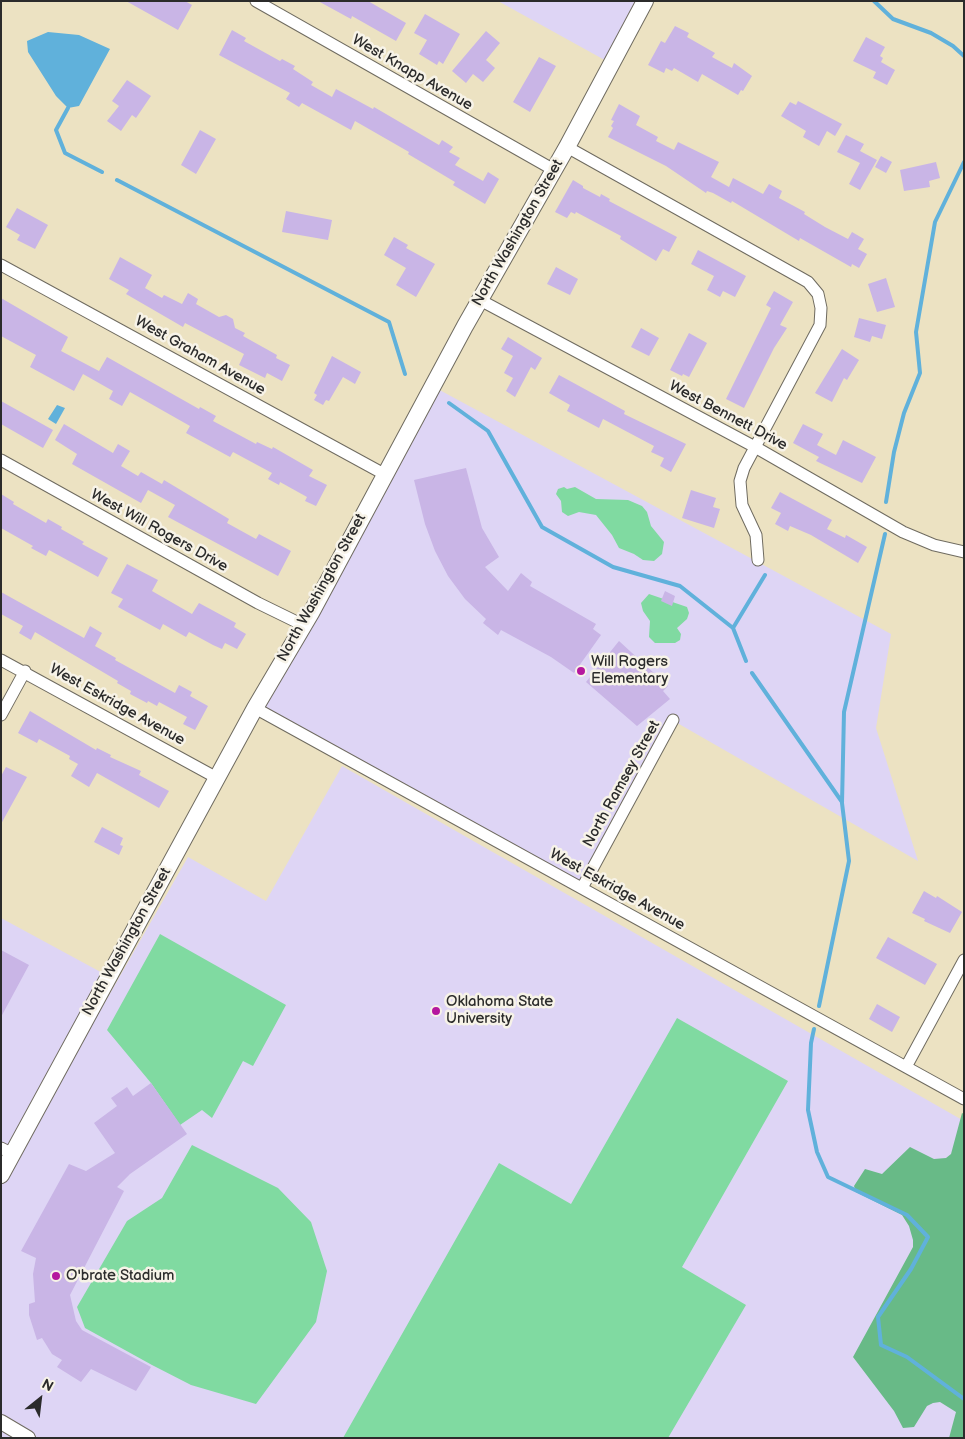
<!DOCTYPE html>
<style>
body{margin:0}
#map{position:relative;width:965px;height:1439px;overflow:hidden;background:#ece2c2;font-family:"Balsamiq Sans",sans-serif}
canvas{display:block}
.frame{position:absolute;inset:0;border:2px solid #2b2b2b;pointer-events:none}
.north{position:absolute;left:15px;top:1374px;width:50px;height:50px;-webkit-text-stroke:4px #f7f3e8;paint-order:stroke;rotate:29deg;font-size:14px;font-weight:700;line-height:20px;text-align:center;color:#2b2b2b}
.north::after{content:'';display:block;margin:auto;width:18px;height:22px;background:#2b2b2b;clip-path:polygon(50% 0,100% 100%,50% 72%,0 100%)}
</style>
<div id="map">
<canvas width="965" height="1439"></canvas>
<div class="frame"></div>
<div class="north">N</div>
</div>
<script>
const g = document.querySelector('canvas').getContext('2d');
g.lineJoin = 'round';
function fillPath(path, color) {
  g.fillStyle = color;
  g.fill(path, 'evenodd');
}
function toPath(rows) {
  const path = new Path2D();
  for (const r of rows) {
    path.moveTo(r[0], r[1]);
    for (let i = 2; i < r.length; i += 2) path.lineTo(r[i], r[i + 1]);
  }
  return path;
}
function stroke(path, color, width, dash) {
  g.strokeStyle = color;
  g.lineWidth = width;
  g.lineCap = dash ? 'butt' : 'round';
  g.setLineDash(dash || []);
  g.stroke(path);
}
function label(font, color, halo, rows, align = 'center') {
  g.font = font + ' "Balsamiq Sans",sans-serif';
  g.lineWidth = 5;
  g.setLineDash([]);
  g.textBaseline = 'middle';
  g.strokeStyle = halo;
  g.fillStyle = color;
  for (const [text, x, y, turn = 0] of rows) {
    g.save();
    g.translate(x, y);
    g.rotate((+turn || 0) * Math.PI / 180);
    g.textAlign = isNaN(turn) ? turn : align;
    if (halo) g.strokeText(text, 0, 0);
    g.fillText(text, 0, 0);
    g.restore();
  }
}
const built = toPath([
 [498,1,643,1,610,63],
 [434,387,891,634,876,728,918,861,672,720,581,887,256,708],
 [342,766,964,1121,964,1438,1,1438,1,1184,188,857,266,901],
 [1,918,108,976,12,1153,1,1147]
]);
const green = toPath([
 [564,487,567,489,575,487,596,499,628,500,642,506,647,512,651,526,664,542,662,554,654,561,643,560,634,554,619,548,612,535,596,515,579,512,568,516,562,512,561,501,556,494,558,489],
 [649,594,687,607,689,613,687,619,677,628,681,634,680,640,675,643,655,643,649,637,650,621,643,611,641,603],
 [160,934,286,1005,253,1066,243,1061,212,1118,202,1110,180,1125,151,1083,107,1030],
 [677,1018,788,1081,682,1267,746,1305,668,1438,343,1438,499,1163,571,1204],
 [192,1145,278,1188,311,1222,327,1271,316,1322,256,1404,191,1385,152,1365,85,1328,77,1307,127,1221,162,1198]
]);
const forest = toPath([
 [962,1113,964,1114,964,1438,949,1438,956,1412,940,1402,933,1403,927,1406,914,1427,903,1428,894,1411,853,1357,913,1247,913,1240,909,1226,902,1215,856,1192,854,1186,865,1169,882,1174,910,1147,934,1159,946,1158,951,1154]
]);
const water = toPath([
 [48,32,79,35,110,49,79,106,68,108,56,96,28,52,27,41],
 [57,405,65,408,56,424,48,419]
]);
const stream = toPath([
 [874,1,893,19,931,33,953,46,964,56],
 [68,108,56,130,65,153,102,172],
 [117,180,389,322,405,374],
 [449,403,488,431,542,527,613,567,680,586,733,628],
 [886,502,894,452,904,413,920,373,916,332,935,222,964,162],
 [746,661,733,628,765,575],
 [752,673,842,802],
 [819,1006,849,861,842,803,844,712,885,534],
 [814,1029,811,1043,808,1110,817,1152,828,1177,907,1215,928,1237,911,1269,878,1317,881,1345,907,1357,964,1399]
]);
const building = toPath([
 [126,1,185,1,192,5,178,30],
 [318,1,368,1,406,23,396,41,352,16,351,19],
 [425,14,460,34,443,64,439,61,437,65,419,54,427,40,414,33],
 [675,26,689,33,687,37,715,53,712,57,732,68,734,63,752,76,743,91,741,90,738,95,702,74,698,82,674,68,672,71,666,68,664,73,648,65,661,41,665,43],
 [232,30,246,38,244,41,280,61,282,59,295,66,293,69,313,82,311,85,332,97,336,89,373,109,374,107,439,145,442,140,453,147,449,152,460,158,455,165,483,181,488,172,499,179,485,204,453,185,455,182,408,154,409,152,355,121,351,130,302,103,299,107,286,99,290,93,219,55],
 [486,31,500,43,486,60,495,68,483,82,473,74,466,83,452,71],
 [866,37,885,47,880,56,883,58,881,62,895,70,887,85,873,78,876,72,853,61],
 [539,57,556,66,530,112,513,102],
 [127,80,151,96,136,118,132,115,121,131,107,121,119,106,112,101],
 [798,101,842,124,835,136,827,131,819,146,803,137,806,131,781,116,790,102,796,105],
 [619,104,640,116,636,125,658,137,656,141,674,150,678,142,719,162,711,177,729,187,733,178,763,194,769,184,782,191,779,198,805,212,804,214,825,227,848,239,852,232,864,239,858,249,867,254,859,268,852,264,851,267,800,238,799,241,732,201,731,203,713,193,707,191,706,193,666,166,608,137,613,128,611,126,614,121,611,120],
 [200,130,216,139,196,174,181,165],
 [846,135,864,144,860,151,877,160,860,190,849,184,860,163,837,152],
 [881,156,892,162,886,173,875,167],
 [936,162,940,178,929,181,930,187,904,191,900,170],
 [573,180,583,186,583,188,600,197,601,194,610,199,609,201,677,237,669,252,663,249,656,261,620,239,621,236,576,212,575,214,571,212,567,218,555,212],
 [17,208,48,225,35,249,17,240,20,235,6,227],
 [286,211,332,220,328,240,282,232],
 [394,237,408,245,406,248,435,264,416,297,396,285,406,268,384,255],
 [698,250,746,276,735,297,723,291,720,297,707,290,714,276,691,264],
 [120,257,152,275,145,288,162,298,164,295,182,304,188,293,198,299,196,304,219,317,226,315,233,319,235,328,245,333,243,336,277,355,276,358,290,365,282,381,267,373,265,378,239,365,244,354,185,323,183,327,126,294,129,290,109,279],
 [556,267,578,279,570,295,547,284],
 [886,278,895,307,877,312,868,284],
 [774,291,793,302,780,325,787,328,774,348,744,408,726,399,771,308,766,305],
 [1,298,68,337,61,351,99,371,107,357,199,409,200,407,216,416,213,421,256,444,257,442,272,449,273,447,313,470,309,476,327,485,316,506,305,501,307,497,280,482,279,485,268,479,272,473,233,452,230,457,186,433,190,426,130,392,122,406,109,399,113,391,83,374,74,391,30,367,36,355,1,336],
 [859,318,886,325,882,339,872,336,870,342,854,337],
 [641,328,659,338,649,356,631,347],
 [689,333,707,343,689,377,683,374,682,376,670,370],
 [508,337,542,358,535,370,531,367,515,397,506,391,513,378,504,373,513,356,501,349],
 [842,349,859,360,847,380,844,378,832,402,815,393],
 [332,356,361,372,355,384,343,377,329,401,326,400,323,405,314,400,317,395,314,393],
 [559,375,625,411,624,414,686,444,671,472,660,466,664,458,651,452,654,446,603,419,599,428,567,411,570,405,549,393],
 [1,401,53,430,43,448,1,424],
 [64,424,113,453,118,444,130,451,121,466,138,476,141,472,162,484,164,480,229,519,227,523,256,539,259,534,291,551,278,576,168,517,175,505,148,490,141,503,72,464,77,454,55,440],
 [803,424,823,434,817,445,836,455,843,440,876,457,862,483,816,461,819,457,793,443],
 [466,468,482,528,499,557,485,567,508,591,521,573,532,582,530,586,596,624,593,629,601,635,574,673,551,657,501,630,498,635,483,623,486,619,465,599,448,576,435,551,425,524,414,480],
 [691,490,716,498,713,507,720,509,714,528,682,518],
 [780,492,832,520,827,529,845,538,846,535,867,547,858,563,811,535,790,526,788,531,775,524,781,513,771,508],
 [1,494,14,502,13,504,46,523,48,519,62,527,61,529,84,542,82,544,108,558,98,577,49,550,46,556,31,548,33,546,1,528],
 [127,564,158,580,152,591,192,614,199,603,236,623,234,627,246,634,237,649,225,643,222,649,213,645,189,632,186,637,163,624,160,630,118,607,123,599,111,593],
 [665,591,675,596,672,606,661,601],
 [1,592,84,638,90,626,102,633,95,646,116,658,115,660,175,693,179,685,192,692,190,696,208,706,195,730,183,724,187,717,159,702,157,706,148,701,147,703,130,694,131,691,117,683,118,681,35,632,31,640,19,633,23,626,1,614],
 [619,641,668,686,663,691,670,699,637,726,586,682],
 [30,711,96,750,97,748,111,755,110,757,141,771,139,775,169,791,159,808,97,773,89,787,71,776,78,764,69,759,70,756,39,739,37,743,18,733],
 [6,767,27,777,1,824,1,776],
 [102,827,123,838,120,845,123,846,119,855,94,842],
 [924,891,936,898,937,896,962,912,950,933,924,921,925,919,912,913],
 [888,937,937,964,925,985,876,958],
 [1,950,29,965,1,1017],
 [877,1004,900,1017,892,1032,869,1019],
 [151,1083,187,1134,130,1174,117,1187,124,1191,70,1295,76,1321,82,1330,151,1367,136,1391,91,1369,81,1382,57,1367,62,1360,52,1354,42,1338,37,1340,29,1315,29,1304,35,1302,33,1274,36,1258,21,1251,69,1164,86,1171,115,1153,94,1123,117,1106,111,1098,127,1087,133,1096]
]);
const minor = toPath([
 [256,1,554,170],
 [567,147,801,278,808,282,818,294,821,308,820,325,744,468,740,481,742,505,756,535,758,560],
 [1,265,384,474],
 [480,300,755,447,903,532,934,545,964,552],
 [1,460,258,603,303,625],
 [1,660,217,778],
 [255,708,964,1099],
 [1,715,25,671],
 [582,888,673,720],
 [906,1067,964,960],
 [1,1148,13,1154]
]);
const tertiary = toPath([
 [1,1422,28,1438]
]);
const secondary = toPath([
 [1,1175,255,708,311,613,465,326,567,147,645,1]
]);
const markers = [
 [581,671,5,"#b5179e"],
 [436,1011,5,"#b5179e"],
 [56,1276,5,"#b5179e"]
];
const streetNames = [
 ["West Knapp Avenue",412,73,30],
 ["North Washington Street",518,233,-60],
 ["West Graham Avenue",200,356,29],
 ["West Bennett Drive",728,416,28],
 ["West Will Rogers Drive",159,531,29],
 ["North Washington Street",322,588,-61],
 ["West Eskridge Avenue",117,705,29],
 ["North Ramsey Street",622,784,-61],
 ["West Eskridge Avenue",617,890,29],
 ["North Washington Street",127,942,-61]
];
const poiNames = [
 ["Will Rogers",591,662],
 ["Elementary",591,679],
 ["Oklahoma State",446,1002],
 ["University",446,1019],
 ["O'brate Stadium",66,1276]
];
fillPath(built, '#ded5f5');
fillPath(green, '#80daa1');
fillPath(forest, '#68ba87');
fillPath(water, '#60b1db');
stroke(stream, '#60b1db', 4);
fillPath(building, '#c9b5e6');
stroke(minor, '#6f6b60', 13);
stroke(tertiary, '#6f6b60', 16);
stroke(secondary, '#6f6b60', 18);
stroke(minor, '#fff', 11);
stroke(tertiary, '#fff', 14);
stroke(secondary, '#fff', 16);
for (const [x, y, r, color] of markers) {
  const dot = new Path2D();
  dot.arc(x, y, r, 0, 2 * Math.PI);
  g.fillStyle = color;
  g.fill(dot);
  stroke(dot, '#f7f3e8', 2);
}
label('15px', '#2b2b2b', '#f7f3e8', streetNames);
label('15px', '#2b2b2b', '#f7f3e8', poiNames, 'left');
</script>
